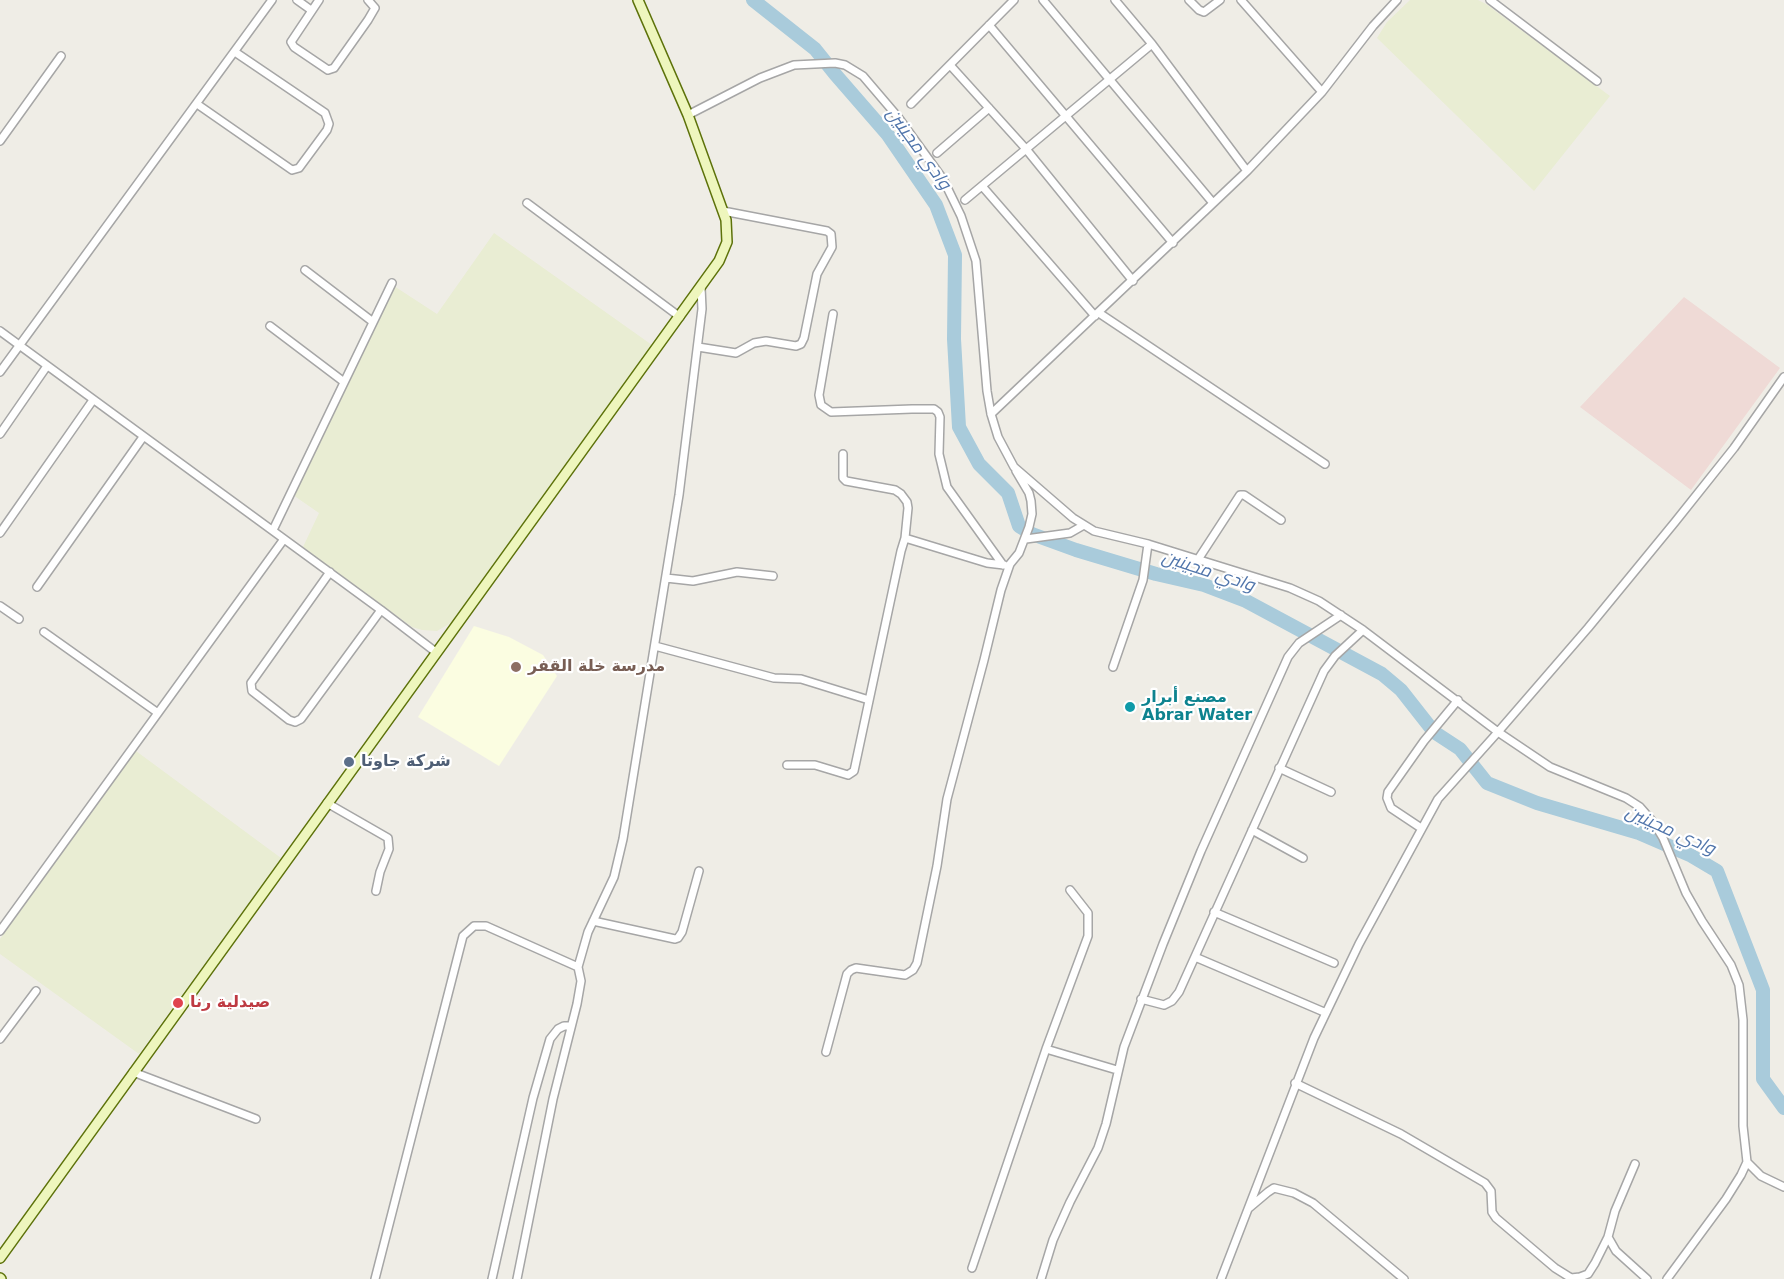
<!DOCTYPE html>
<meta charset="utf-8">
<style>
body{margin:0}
canvas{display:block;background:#efede6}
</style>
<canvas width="1784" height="1279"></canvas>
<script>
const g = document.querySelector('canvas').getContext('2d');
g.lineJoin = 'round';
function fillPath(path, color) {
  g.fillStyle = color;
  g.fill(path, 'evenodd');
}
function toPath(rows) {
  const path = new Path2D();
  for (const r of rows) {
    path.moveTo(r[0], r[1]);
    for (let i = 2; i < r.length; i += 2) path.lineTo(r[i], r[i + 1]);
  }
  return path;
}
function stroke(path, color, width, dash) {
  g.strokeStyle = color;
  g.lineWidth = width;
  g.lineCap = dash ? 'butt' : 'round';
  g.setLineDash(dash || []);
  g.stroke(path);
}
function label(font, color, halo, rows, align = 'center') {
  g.font = font + ' "DejaVu Sans",Cairo,sans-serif';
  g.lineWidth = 4.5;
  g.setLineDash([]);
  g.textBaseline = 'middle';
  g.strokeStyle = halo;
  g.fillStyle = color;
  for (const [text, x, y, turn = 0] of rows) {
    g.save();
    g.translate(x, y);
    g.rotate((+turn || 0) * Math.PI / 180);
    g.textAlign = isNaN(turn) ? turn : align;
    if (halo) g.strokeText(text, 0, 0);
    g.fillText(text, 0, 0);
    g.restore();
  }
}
const commercial = toPath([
 [1684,297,1780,368,1691,490,1580,407]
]);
const education = toPath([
 [474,626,509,637,543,655,557,676,499,766,418,717]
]);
const farmland = toPath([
 [1410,0,1478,0,1486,4,1610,96,1534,191,1377,38,1387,22],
 [494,233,652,345,454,621,437,631,422,630,412,627,303,547,319,513,293,495,394,286,437,314],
 [136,751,281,858,139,1054,0,954,0,939]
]);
const river = toPath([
 [753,0,815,49,835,74,888,135,936,205,955,255,954,339,959,427,979,464,1008,493,1019,526,1032,534,1076,550,1156,574,1204,585,1246,601,1382,674,1401,690,1434,732,1460,749,1487,783,1537,803,1639,833,1690,855,1717,871,1763,990,1763,1079,1784,1108]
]);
const street = toPath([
 [297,0,311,10],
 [319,0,291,42,294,47,328,70,334,68,368,20,375,8,368,0],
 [1043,0,1213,203],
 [1115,0,1152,44,1247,171],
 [1189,0,1199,10,1204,12,1220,0],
 [1241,0,1322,92],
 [1490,0,1597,81],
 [989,25,1173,243],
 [950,65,1026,149,1133,281],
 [197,104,292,170,299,168,327,130,329,124,325,113,235,52],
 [911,104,1014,0],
 [688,115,760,78,794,65,835,63,845,65,863,76,898,117,943,179,961,216,976,261,987,391,991,414,998,437,1014,467,1073,518,1094,531,1148,544,1290,588,1319,601,1363,630,1498,732,1588,628,1675,522,1734,448,1784,377],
 [0,141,61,56],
 [937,153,989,108],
 [982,186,1095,316],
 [965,200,1152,44],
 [527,203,680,317],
 [305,270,373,322],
 [1099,313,1325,464],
 [833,314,819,395,821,405,831,412,912,409,934,409,938,412,940,417,939,454,947,487,1003,565],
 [270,326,344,382],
 [0,331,381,610,437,653],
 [698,347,736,353,754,343,766,341,796,346,801,344,804,338,817,274,832,247,831,234,827,231,723,211],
 [0,372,272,0],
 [991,414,1247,171,1322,92,1373,26,1397,0],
 [0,434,47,366],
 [273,530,392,283],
 [0,533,93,400],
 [905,538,987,563,1004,565],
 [1026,539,1070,533,1084,525],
 [1197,561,1240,495,1244,495,1281,520],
 [330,572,251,683,252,691,289,720,295,722,301,719,381,610],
 [666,578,693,581,737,572,773,576],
 [37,587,143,437],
 [0,606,19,619],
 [44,632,158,713],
 [655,646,774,678,801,679,869,700],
 [1113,667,1143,580,1148,544],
 [787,765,815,765,848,775,854,771,901,551,905,538,908,508,907,502,901,494,895,490,846,481,843,478,843,454],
 [1279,768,1331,792],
 [327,803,388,838,389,849,380,872,376,891],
 [1421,828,1391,808,1387,798,1388,792,1424,741,1458,700],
 [1252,830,1303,858],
 [1070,890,1088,913,1088,936,1046,1049,1117,1070],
 [1214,912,1334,963],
 [593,921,675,939,678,938,682,932,699,871],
 [0,931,284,539],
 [1195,957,1324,1012],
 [1141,999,1164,1005,1172,1001,1179,992,1324,671,1335,656,1363,630],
 [0,1039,36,991],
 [826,1052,847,974,851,970,856,968,905,975,913,970,917,963,937,866,947,799,984,660,1001,590,1010,564,1019,553,1029,527,1032,514,1031,501,1029,493,1016,471],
 [133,1072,256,1119],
 [1295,1083,1401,1134,1485,1183,1491,1191,1492,1212,1496,1218,1555,1268,1571,1278,1580,1277,1588,1274,1595,1263,1608,1237,1615,1211,1635,1164],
 [1747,1162,1761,1176,1784,1187],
 [1249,1208,1268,1192,1274,1188,1294,1193,1313,1203,1404,1279],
 [1608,1237,1616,1251,1647,1279],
 [972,1268,1046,1049],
 [375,1279,463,936,474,926,486,926,578,967],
 [492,1279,533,1098,550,1039,558,1029,564,1026,571,1026],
 [517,1279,553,1099,577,1004,581,981,578,967,588,932,614,877,623,839,679,495,702,309,701,287],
 [1041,1279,1053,1240,1070,1202,1098,1148,1106,1124,1124,1047,1163,944,1201,851,1288,657,1299,643,1341,615],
 [1221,1279,1314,1038,1359,944,1438,799,1498,732,1550,767,1626,798,1640,807,1654,823,1663,838,1686,893,1702,921,1731,965,1739,985,1743,1020,1743,1126,1747,1162,1741,1175,1726,1199,1667,1279]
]);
const secondary = toPath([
 [0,1258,719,261,727,242,726,220,688,115,638,0],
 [0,1278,1,1279]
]);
const markers = [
 [516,667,6,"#8d6e63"],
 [1130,707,6,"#0f9aa8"],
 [349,762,6,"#5c6f8a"],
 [178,1003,6,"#e0444e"]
];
const educationNames = [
 ["مدرسة خلة القفر",528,667]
];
const cultureNames = [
 ["مصنع أبرار",1142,698],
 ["Abrar Water",1142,716]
];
const serviceNames = [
 ["شركة جاوتا",361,762]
];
const healthNames = [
 ["صيدلية رنا",190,1003]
];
const waterNames = [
 ["وادي مجينين",918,149,54],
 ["وادي مجينين",1208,572,18],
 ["وادي مجينين",1670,831,24]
];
fillPath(commercial, '#efdad6');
fillPath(education, '#fbfde1');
fillPath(farmland, '#e9edd3');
stroke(river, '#a9cbdb', 14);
stroke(street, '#a6a6a6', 10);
stroke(secondary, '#5d720a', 12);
stroke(street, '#fff', 7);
stroke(secondary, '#eef6bd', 9);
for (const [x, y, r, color] of markers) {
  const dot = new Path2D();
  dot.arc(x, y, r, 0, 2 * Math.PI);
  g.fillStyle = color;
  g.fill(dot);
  stroke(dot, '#fff', 2);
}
label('bold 16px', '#785e54', '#fff', educationNames, 'left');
label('bold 16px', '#0d838f', '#fff', cultureNames, 'left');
label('bold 16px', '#4e5e75', '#fff', serviceNames, 'left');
label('bold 16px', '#be3a42', '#fff', healthNames, 'left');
label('italic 18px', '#5075ab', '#fff', waterNames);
</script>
